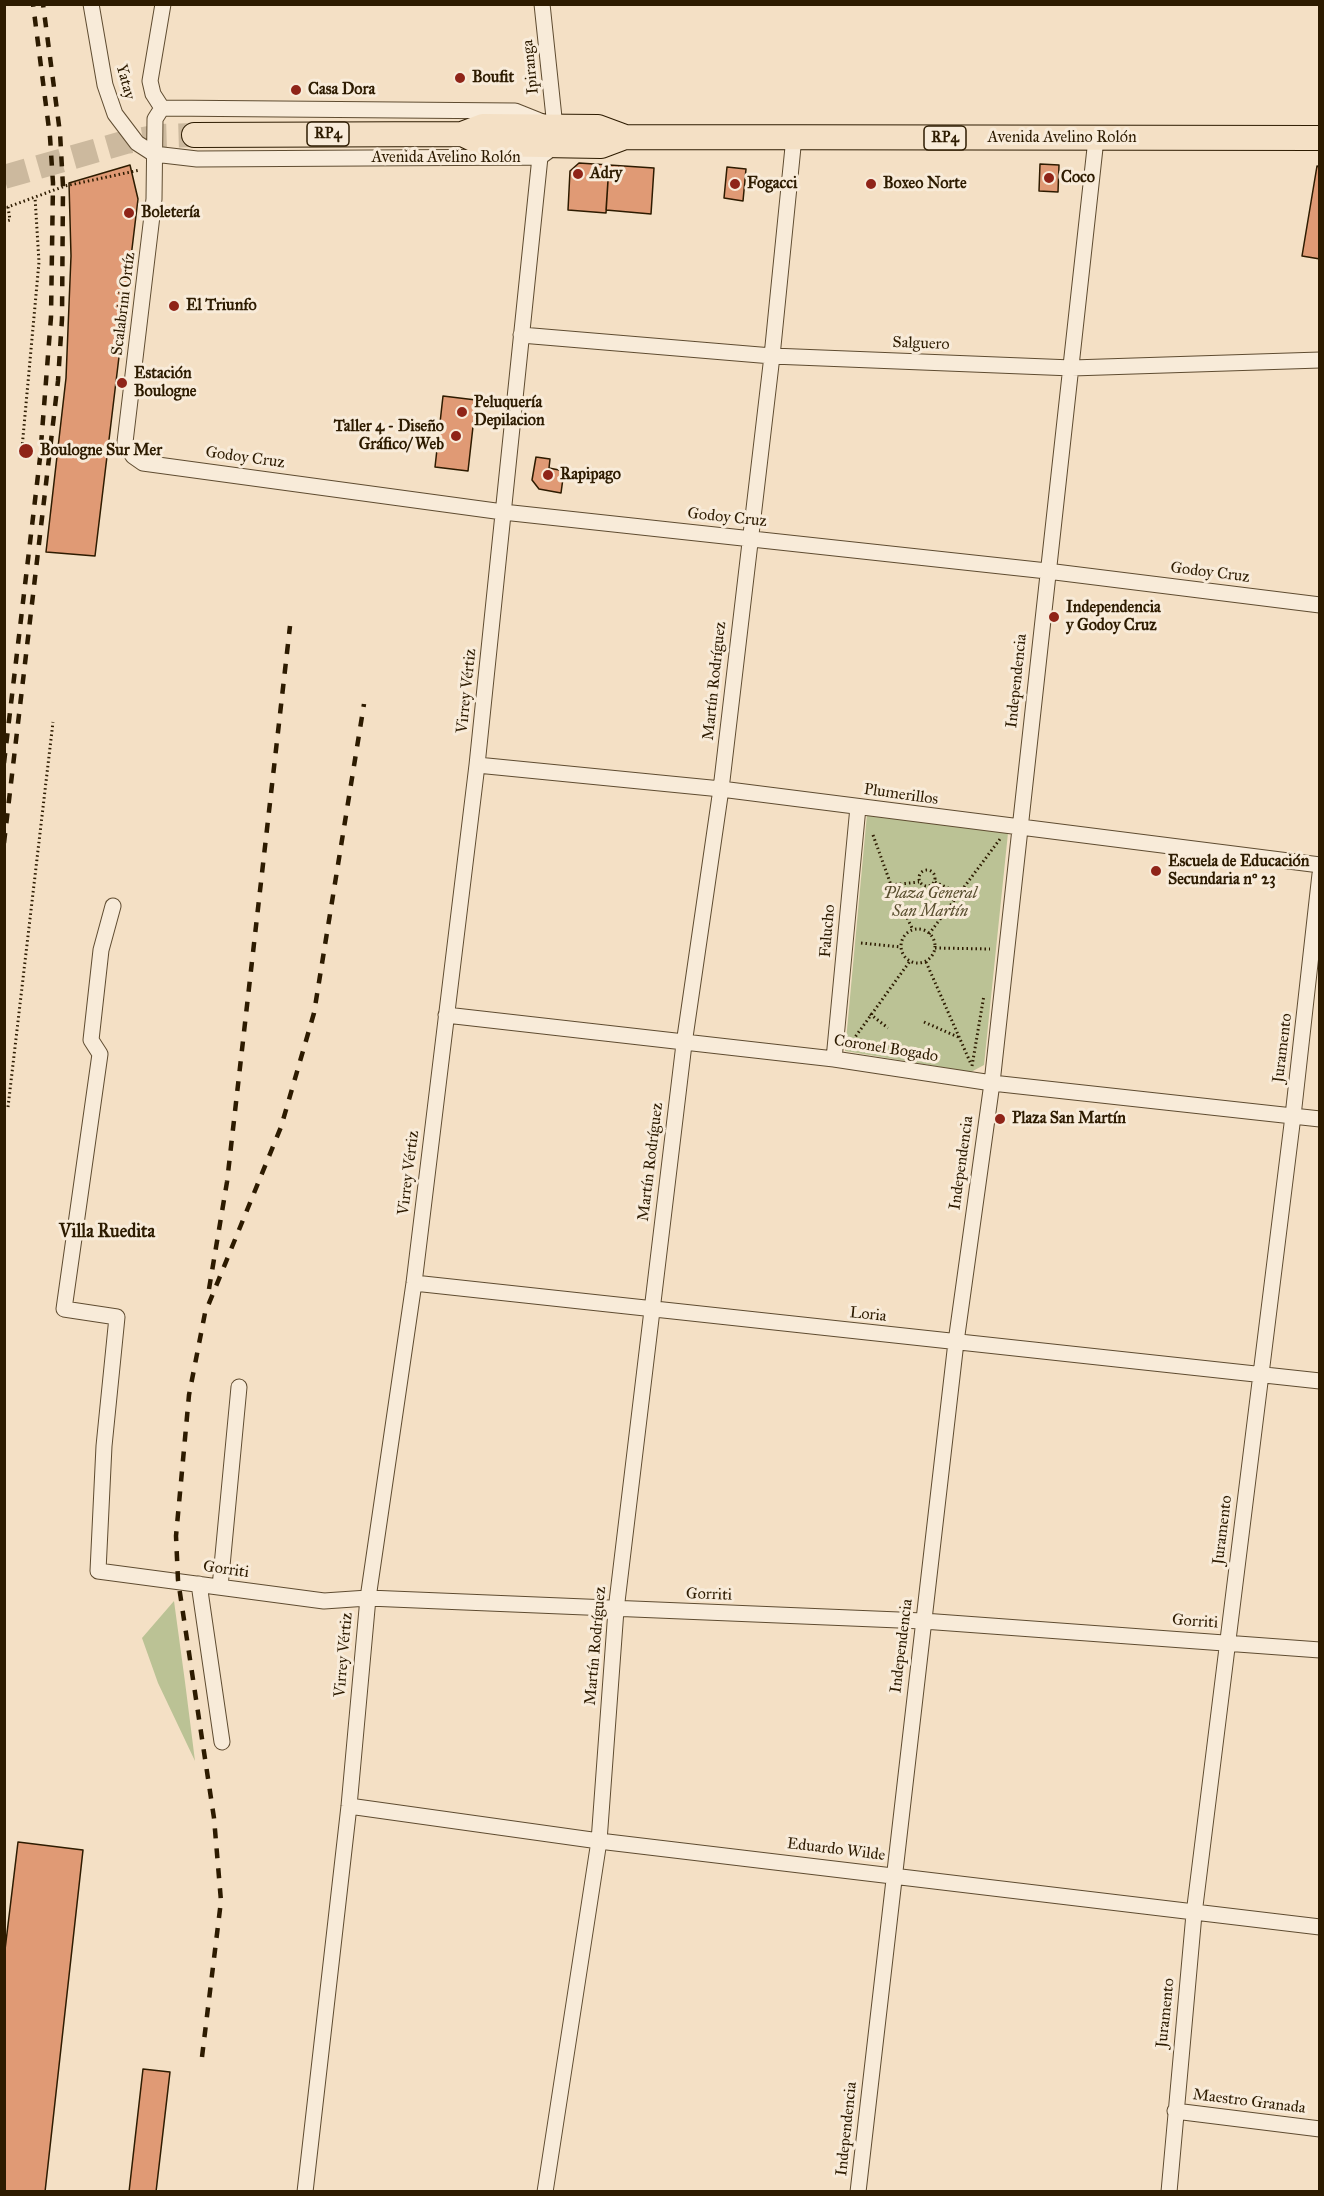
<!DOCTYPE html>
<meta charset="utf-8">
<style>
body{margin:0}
#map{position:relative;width:1324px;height:2196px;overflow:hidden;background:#f4e0c5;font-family:"IM FELL Great Primer",serif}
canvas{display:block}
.frame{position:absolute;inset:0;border:6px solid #2d1b00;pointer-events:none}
</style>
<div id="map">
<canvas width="1324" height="2196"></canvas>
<div class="frame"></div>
</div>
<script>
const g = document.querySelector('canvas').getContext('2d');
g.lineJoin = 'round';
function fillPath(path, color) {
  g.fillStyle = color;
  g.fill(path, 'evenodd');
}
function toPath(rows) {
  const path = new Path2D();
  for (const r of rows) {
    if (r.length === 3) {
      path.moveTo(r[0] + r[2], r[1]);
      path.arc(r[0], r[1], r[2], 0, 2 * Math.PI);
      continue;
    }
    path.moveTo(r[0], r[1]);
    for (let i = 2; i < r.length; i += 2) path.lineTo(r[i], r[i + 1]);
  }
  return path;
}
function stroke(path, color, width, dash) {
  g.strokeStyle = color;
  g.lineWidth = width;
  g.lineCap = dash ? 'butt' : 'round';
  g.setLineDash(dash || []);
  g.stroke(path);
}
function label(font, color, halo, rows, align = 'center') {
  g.font = font + ' "IM FELL Great Primer",serif';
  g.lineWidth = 6;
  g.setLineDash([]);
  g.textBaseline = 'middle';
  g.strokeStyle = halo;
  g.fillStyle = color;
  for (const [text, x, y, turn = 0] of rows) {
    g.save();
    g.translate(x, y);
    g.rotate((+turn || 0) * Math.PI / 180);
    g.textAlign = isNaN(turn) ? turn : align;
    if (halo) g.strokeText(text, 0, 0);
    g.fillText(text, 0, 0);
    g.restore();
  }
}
const green = toPath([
 [867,814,1008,833,984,1065,971,1072,845,1051],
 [174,1601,185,1682,195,1761,158,1683,142,1638]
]);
const building = toPath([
 [579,163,609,165,606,213,568,210,570,171,579,163],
 [1040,164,1059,165,1058,192,1039,191,1040,164],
 [130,165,138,199,95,556,46,552,66,378,71,256,69,183,130,165],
 [609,165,654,168,651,214,606,210,609,165],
 [1317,166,1320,167,1320,259,1302,256,1317,166],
 [727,167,746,169,743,201,724,198,727,167],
 [443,396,476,400,468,471,435,467,443,396],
 [536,457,550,459,549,468,564,471,561,493,539,489,532,480,536,457],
 [18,1842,83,1850,45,2192,4,2192,4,1958,18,1842],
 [143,2069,170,2072,156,2192,129,2192,143,2069]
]);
const primaryTunnel = toPath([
 [4,177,126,142,160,136,194,135]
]);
const path = toPath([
 [4,222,10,220,8,207,65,186,140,170],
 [22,448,39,262,35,197],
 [873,835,891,885,913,930],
 [927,878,8],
 [935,882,959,893],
 [891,885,919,882],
 [918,946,17],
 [929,934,1000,839],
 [861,943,901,947],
 [935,948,990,949],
 [926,962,971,1064],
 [870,1014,888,1028],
 [924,1022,958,1037],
 [853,1040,910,961],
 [972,1066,984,995],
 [8,1107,53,722]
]);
const street = toPath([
 [91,4,105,85,115,114,137,143,154,154,197,159,540,157,547,152],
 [162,108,155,119,154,199,125,442,133,456,143,463,503,512,1047,571,1320,605],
 [162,108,515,111,555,127,542,4],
 [162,108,153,94,150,81,163,4],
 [521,335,772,356,1072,368,1320,360],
 [477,765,721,789,1320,865],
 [113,906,101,950,91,1040,100,1054,64,1309,117,1317,104,1446,98,1571,324,1601,368,1598,923,1621,1320,1650],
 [446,1015,834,1059,992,1083,1320,1119],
 [834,1059,858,807],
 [414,1283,1320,1381],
 [199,1584,222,1742],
 [220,1587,239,1387],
 [349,1806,599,1841,1320,1927],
 [1175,2111,1320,2129],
 [305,2192,349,1806,368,1598,414,1283,477,765,540,157],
 [545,2192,599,1841,616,1610,684,1044,721,789,772,356,794,137],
 [858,2192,956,1342,992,1083,1096,139],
 [1169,2192,1194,1914,1293,1116,1320,874]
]);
const primary = toPath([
 [462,134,483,144,601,146,625,137,1320,138],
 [194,135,462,134,483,126,598,127,625,137]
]);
const rail = toPath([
 [4,763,40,458,51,317,53,183,50,137,33,4],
 [4,843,58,381,62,319,63,186,60,133,43,4],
 [209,1289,227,1182,290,626],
 [202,2057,221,1901,214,1818,178,1580,176,1536,189,1395,205,1313,281,1127,314,1013,364,704]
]);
const markers = [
 [460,78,6,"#8f2418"],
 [296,90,6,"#8f2418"],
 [578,174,6,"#8f2418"],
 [1049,178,6,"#8f2418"],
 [735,184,6,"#8f2418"],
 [871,184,6,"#8f2418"],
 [129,213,6,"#8f2418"],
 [174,306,6,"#8f2418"],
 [122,383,6,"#8f2418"],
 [462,412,6,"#8f2418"],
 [456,436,6,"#8f2418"],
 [26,451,8,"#8f2418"],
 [548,475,6,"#8f2418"],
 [1054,617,6,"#8f2418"],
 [1156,871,6,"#8f2418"],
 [1000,1119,6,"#8f2418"]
];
const shields = [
 [328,134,42],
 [945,138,42]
];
const shieldNames = [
 ["RP4",328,134],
 ["RP4",945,138]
];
const streetNames = [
 ["Ipiranga",531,67,-96],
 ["Yatay",125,82,75],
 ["Avenida Avelino Rolón",1062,138],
 ["Avenida Avelino Rolón",446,158],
 ["Scalabrini Ortíz",124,304,-83],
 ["Salguero",921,344,2],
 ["Godoy Cruz",245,458,8],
 ["Godoy Cruz",727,518,6],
 ["Godoy Cruz",1210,573,7],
 ["Martín Rodríguez",715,681,-84],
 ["Independencia",1017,681,-84],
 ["Virrey Vértiz",467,691,-84],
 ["Plumerillos",901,795,8],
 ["Falucho",828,931,-85],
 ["Juramento",1283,1048,-83],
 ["Coronel Bogado",886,1049,9],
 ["Martín Rodríguez",651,1162,-83],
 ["Independencia",962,1163,-82],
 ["Virrey Vértiz",409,1173,-83],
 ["Loria",868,1315,6],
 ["Juramento",1223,1530,-83],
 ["Gorriti",226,1570,8],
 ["Gorriti",709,1595,2],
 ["Gorriti",1195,1622,4],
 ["Martín Rodríguez",596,1646,-85],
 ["Independencia",902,1646,-83],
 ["Virrey Vértiz",344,1655,-85],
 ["Eduardo Wilde",836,1850,7],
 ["Juramento",1166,2013,-84],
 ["Maestro Granada",1249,2102,7],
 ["Independencia",847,2129,-84]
];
const poiNames = [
 ["Boufit",472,78],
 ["Casa Dora",308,90],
 ["Adry",590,174],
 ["Coco",1061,178],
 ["Fogacci",747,184],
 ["Boxeo Norte",883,184],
 ["Boletería",141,213],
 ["El Triunfo",186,306],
 ["Estación",134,374],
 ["Boulogne",134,392],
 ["Peluquería",474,403],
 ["Depilacion",474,421],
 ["Taller 4 - Diseño",444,427,"right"],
 ["Gráfico/ Web",444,445,"right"],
 ["Boulogne Sur Mer",40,451],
 ["Rapipago",560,475],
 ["Independencia",1066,608],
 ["y Godoy Cruz",1066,626],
 ["Escuela de Educación",1168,862],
 ["Secundaria nº 23",1168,880],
 ["Plaza San Martín",1012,1119]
];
const parkNames = [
 ["Plaza General",930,894],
 ["San Martín",930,912]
];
const neighbourhoodNames = [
 ["Villa Ruedita",107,1233]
];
fillPath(green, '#bbc295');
fillPath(building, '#e09a75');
stroke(building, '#2d1b00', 1.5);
stroke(primaryTunnel, '#ccb99e', 24, [24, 12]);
stroke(street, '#5f4c31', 17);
stroke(primary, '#2d1b00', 26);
stroke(path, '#2d1b00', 3, [1.5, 3]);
stroke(street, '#f8ebd9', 15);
stroke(primary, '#f4e0c5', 24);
stroke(rail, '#2d1b00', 4.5, [10, 10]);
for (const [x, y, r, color] of markers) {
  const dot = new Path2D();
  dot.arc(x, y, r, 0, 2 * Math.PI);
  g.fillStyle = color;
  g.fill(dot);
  stroke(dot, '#f8ebd9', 2);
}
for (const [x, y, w] of shields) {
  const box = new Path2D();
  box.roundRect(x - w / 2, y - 12, w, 24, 4.5);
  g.fillStyle = '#f8ebd9';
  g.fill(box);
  stroke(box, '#2d1b00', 1.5);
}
label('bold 15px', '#2d1b00', null, shieldNames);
label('16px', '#2d1b00', '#f8ebd9', streetNames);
label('bold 16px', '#2d1b00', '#f8ebd9', poiNames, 'left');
label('italic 16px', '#584d2d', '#f8ebd9', parkNames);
label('bold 18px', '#2d1b00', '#f8ebd9', neighbourhoodNames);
</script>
